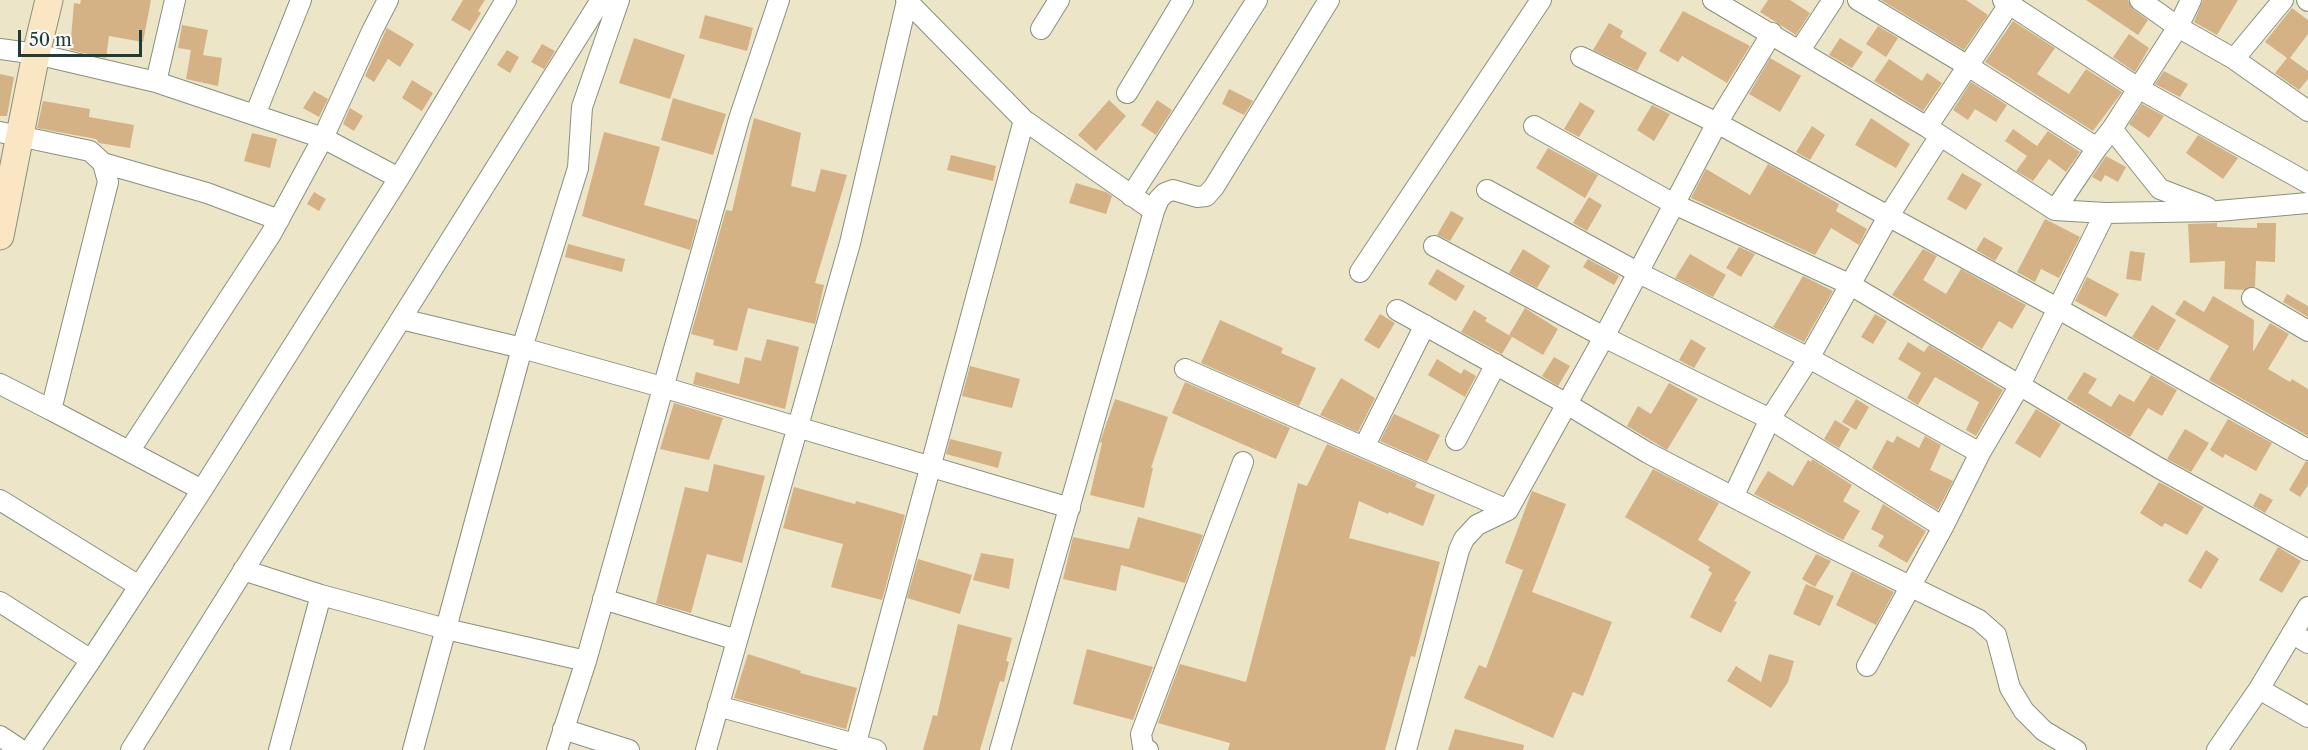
<!DOCTYPE html>
<style>
body{margin:0}
#map{position:relative;width:2308px;height:750px;overflow:hidden;background:#ede5c7;font-family:"Libre Caslon Text",serif}
canvas{display:block}
.scale{position:absolute;left:18px;top:30px;width:124px;height:27px;box-sizing:border-box;border:3px solid #1f3d34;border-top:0;padding-left:8px;font-size:18px;line-height:21px;white-space:nowrap;color:#1f3d34;-webkit-text-stroke:4px #fff;paint-order:stroke}
</style>
<div id="map">
<canvas width="2308" height="750"></canvas>
<div class="scale">50 m</div>
</div>
<script>
const g = document.querySelector('canvas').getContext('2d');
g.lineJoin = 'round';
function fillPath(path, color) {
  g.fillStyle = color;
  g.fill(path, 'evenodd');
}
function toPath(rows) {
  const path = new Path2D();
  for (const r of rows) {
    path.moveTo(r[0], r[1]);
    for (let i = 2; i < r.length; i += 2) path.lineTo(r[i], r[i + 1]);
  }
  return path;
}
function stroke(path, color, width, dash) {
  g.strokeStyle = color;
  g.lineWidth = width;
  g.lineCap = dash ? 'butt' : 'round';
  g.setLineDash(dash || []);
  g.stroke(path);
}
const building = toPath([
 [81,0,151,0,143,42,109,36,106,58,70,50,74,3,80,4],
 [463,0,485,0,478,11,481,13,470,31,451,20],
 [1768,0,1790,0,1810,13,1796,35,1760,12],
 [1881,0,1966,0,1988,15,1964,50],
 [2086,0,2128,0,2133,9,2148,20,2138,35],
 [2203,0,2238,0,2217,35,2194,22],
 [2292,8,2308,20,2308,34,2290,58,2308,71,2308,79,2299,90,2275,73,2287,58,2265,42],
 [1683,11,1750,46,1727,83,1682,56,1678,62,1659,51],
 [705,15,753,28,747,51,699,38],
 [2013,21,2055,48,2037,74,2069,94,2086,69,2122,92,2093,131,1985,62],
 [1609,23,1623,31,1620,37,1647,53,1637,71,1593,50],
 [182,25,208,30,203,55,222,58,218,86,186,79,191,50,178,48],
 [1878,26,1898,38,1886,57,1866,44],
 [387,28,414,44,400,67,388,59,374,82,365,76],
 [2129,34,2149,48,2135,72,2113,57],
 [634,38,685,55,670,99,619,83],
 [1840,38,1863,52,1852,68,1829,55],
 [542,44,555,51,544,69,531,62],
 [507,50,519,57,510,73,497,65],
 [1770,58,1801,76,1780,112,1749,94],
 [1889,59,1922,81,1927,73,1942,83,1923,111,1874,81],
 [2164,71,2188,84,2180,97,2155,84],
 [0,74,14,77,7,116,0,116],
 [412,80,433,93,422,111,402,98],
 [1971,82,2007,105,1996,122,1975,109,1968,120,1953,110],
 [1229,89,1253,101,1244,115,1222,104],
 [314,91,328,99,319,117,303,108],
 [673,98,726,114,713,155,661,140],
 [1109,100,1126,116,1096,151,1078,135],
 [1157,100,1172,110,1156,135,1141,125],
 [43,101,90,109,89,117,134,125,130,148,99,143,96,139,37,128],
 [1580,102,1595,111,1579,137,1564,129],
 [2142,104,2164,116,2149,138,2129,124],
 [1652,105,1670,114,1654,141,1637,130],
 [350,108,363,116,354,131,343,124],
 [754,118,801,133,791,186,815,192,821,169,847,175,815,283,824,285,815,324,748,308,737,351,713,345,714,340,691,334,726,210,732,211],
 [1871,118,1910,144,1896,168,1855,145],
 [1812,126,1825,135,1810,160,1796,152],
 [2013,129,2037,146,2048,131,2080,152,2066,172,2049,159,2033,181,2016,171,2027,156,2005,141],
 [604,132,660,147,644,205,698,220,690,250,582,216],
 [252,133,277,139,270,168,244,161],
 [2198,135,2238,158,2223,179,2186,153],
 [1548,148,1598,175,1585,198,1536,168],
 [951,155,996,166,993,181,947,170],
 [2106,156,2126,167,2118,182,2105,175,2101,182,2092,177],
 [1768,164,1839,204,1836,211,1867,229,1859,245,1831,228,1815,255,1691,198,1706,169,1750,195],
 [1962,173,1982,184,1966,210,1947,199],
 [1076,183,1106,192,1112,196,1106,214,1069,203],
 [314,192,326,199,319,211,307,204],
 [1589,197,1602,205,1587,231,1573,223],
 [1451,211,1464,218,1450,241,1437,235],
 [2045,219,2080,237,2059,278,2041,269,2035,282,2017,272],
 [2217,223,2217,227,2257,228,2257,223,2276,223,2275,262,2256,261,2255,287,2244,290,2224,289,2225,261,2190,263,2188,224],
 [1984,237,2003,248,1995,261,1976,250],
 [568,244,625,259,622,272,565,257],
 [1739,247,1755,254,1741,277,1726,268],
 [1523,249,1550,266,1537,288,1509,273],
 [1923,249,1937,256,1923,280,1946,294,1961,269,2026,305,2012,329,1999,321,1982,349,1892,295],
 [2130,251,2145,253,2141,281,2126,279],
 [1690,254,1726,275,1713,297,1675,278],
 [1588,259,1619,276,1614,285,1583,267],
 [1437,269,1465,286,1456,301,1428,284],
 [1803,276,1833,291,1804,342,1773,327],
 [2087,277,2119,294,2106,317,2075,301],
 [2287,294,2308,306,2308,317,2283,302],
 [2213,296,2254,320,2253,352,2270,323,2289,334,2268,369,2290,382,2292,379,2308,389,2308,436,2209,380,2229,346,2175,314,2184,300,2204,312],
 [2152,305,2176,320,2158,351,2132,337],
 [1525,308,1558,329,1543,355,1509,335],
 [1474,310,1487,318,1485,321,1512,337,1502,354,1461,332],
 [1380,314,1395,323,1379,349,1364,340],
 [1875,314,1887,321,1873,344,1861,337],
 [1220,320,1283,348,1281,353,1316,368,1299,406,1201,363],
 [767,339,799,347,785,409,693,384,696,372,739,384,745,357,761,361],
 [1691,339,1706,348,1694,368,1679,360],
 [1908,342,1924,352,1929,345,2003,390,1976,436,1966,430,1979,402,1935,377,1918,405,1907,398,1921,373,1898,359],
 [1554,357,1570,366,1558,386,1542,376],
 [1437,359,1461,374,1464,369,1476,376,1465,397,1428,375],
 [970,366,1020,379,1012,408,962,396],
 [2084,372,2097,379,2088,393,2111,407,2119,394,2134,402,2151,375,2177,390,2162,416,2148,408,2130,437,2067,399],
 [1341,378,1375,398,1358,432,1320,415],
 [1185,382,1290,428,1276,459,1172,413],
 [1669,383,1698,399,1667,450,1627,426,1638,406,1651,414],
 [1115,399,1168,417,1151,468,1153,468,1144,508,1090,495,1102,443,1100,442],
 [1856,399,1869,407,1856,430,1842,422],
 [674,403,723,418,709,460,660,449],
 [2036,409,2061,424,2040,458,2015,443],
 [1394,414,1440,435,1427,462,1380,441],
 [2228,419,2272,443,2256,471,2225,454,2223,458,2210,450],
 [1835,420,1850,429,1839,448,1824,439],
 [2185,429,2209,443,2191,472,2167,459],
 [1897,436,1919,448,1925,436,1941,445,1930,470,1953,481,1938,510,1872,468,1887,440,1893,443],
 [950,439,1002,452,998,468,946,454],
 [1327,444,1417,483,1415,487,1435,495,1423,526,1389,512,1388,514,1359,501,1349,538,1440,562,1415,657,1411,656,1385,750,1228,750,1230,743,1158,723,1180,664,1246,682,1298,483,1307,486],
 [1812,459,1852,485,1843,501,1860,511,1843,540,1754,494,1768,471,1793,486,1808,460,1811,462],
 [2306,461,2308,462,2308,485,2300,497,2289,490],
 [714,464,765,476,742,563,707,554,691,613,656,603,685,487,708,492],
 [1653,469,1719,503,1698,540,1751,572,1734,601,1737,602,1721,633,1690,617,1712,573,1708,570,1710,567,1625,517],
 [2159,482,2204,507,2187,535,2165,523,2162,527,2140,513],
 [794,487,855,504,856,501,905,515,882,600,831,587,843,544,783,528],
 [1532,491,1566,504,1532,592,1612,622,1583,696,1573,692,1553,738,1464,698,1479,665,1486,668,1523,570,1505,563],
 [2260,493,2273,500,2265,513,2253,506],
 [1883,504,1926,531,1907,563,1878,546,1884,536,1871,529],
 [1138,517,1203,535,1185,583,1121,565,1116,591,1063,579,1073,537,1129,549],
 [2278,547,2301,561,2282,593,2259,580],
 [2206,550,2219,559,2201,589,2188,581],
 [981,553,1014,559,1009,589,973,580],
 [1816,554,1831,561,1815,587,1802,579],
 [918,559,972,575,960,614,907,598],
 [1852,571,1894,592,1876,625,1836,605],
 [1806,584,1834,596,1820,626,1793,614],
 [958,624,1012,638,1006,661,1009,662,1004,682,1000,681,980,750,923,750,933,715,937,716],
 [1087,649,1153,667,1133,720,1073,704],
 [748,654,801,671,800,673,857,688,846,729,734,698],
 [1769,654,1794,661,1788,682,1771,708,1727,681,1736,666,1761,682],
 [1455,729,1524,745,1523,750,1448,750]
]);
const street = toPath([
 [906,0,1024,120,1154,211,1159,199,1165,193,1173,190,1197,197,1206,196,1214,187,1329,0],
 [1713,0,1927,127,2055,210,2105,213,2218,211,2308,203],
 [1858,0,1968,66,2097,148],
 [2003,0,2138,88,2308,183],
 [2140,0,2178,27,2234,59,2308,111],
 [2307,0,2308,1],
 [1041,29,1059,0],
 [0,49,36,54,156,82,323,138,399,178],
 [1800,50,1833,0],
 [1581,57,1717,123,2057,308,2308,450],
 [2234,59,2283,0],
 [156,82,175,0],
 [1127,93,1183,0],
 [255,115,301,0],
 [1534,126,1674,204,1849,284,2159,468,2308,550],
 [1927,127,2012,0],
 [2112,129,2160,189,2207,207],
 [0,132,90,151,103,163,108,182,51,410,202,490],
 [103,163,207,193,279,220],
 [1487,190,1637,272,1809,358,1980,453],
 [1131,196,1257,0],
 [2055,210,2097,148,2112,129,2178,27,2191,0],
 [1434,246,1604,337,1770,419,1943,527],
 [1360,272,1541,0],
 [2252,298,2308,331],
 [1397,310,1567,404,1648,453,1824,544,1979,620,1996,635,2010,688,2024,711,2044,731,2076,750],
 [401,319,601,0],
 [1185,369,1508,510],
 [0,384,51,410],
 [1456,440,1496,364],
 [1364,447,1425,325],
 [130,450,271,234,323,138,372,31,388,0],
 [1733,497,1770,419,1809,358,1888,217,1940,136],
 [0,500,139,586],
 [243,570,321,595,446,629,586,661],
 [603,599,737,640],
 [0,602,91,660],
 [2292,633,2308,643],
 [1867,666,1943,527,1980,453,2020,385,2105,213],
 [2259,689,2308,717],
 [718,706,876,750],
 [563,729,629,750],
 [0,736,21,750],
 [30,750,91,660,202,490,399,178,506,0],
 [131,750,401,319,522,348,662,387,1070,508],
 [279,750,321,595],
 [413,750,522,348,578,168,582,107,619,0],
 [557,750,586,661,739,119,779,0],
 [706,750,850,243,907,1],
 [854,750,1024,120],
 [1000,750,1154,211],
 [1148,750,1143,747,1141,734,1243,462],
 [1406,750,1459,550,1464,539,1477,525,1508,510,1604,337,1717,123,1772,33],
 [2217,750,2259,689,2308,607]
]);
const secondary = toPath([
 [0,236,36,54,49,0]
]);
fillPath(building, '#d4b285');
stroke(street, '#86917e', 22);
stroke(secondary, '#86917e', 29);
stroke(street, '#fff', 20);
stroke(secondary, '#fbe6c4', 27);
</script>
